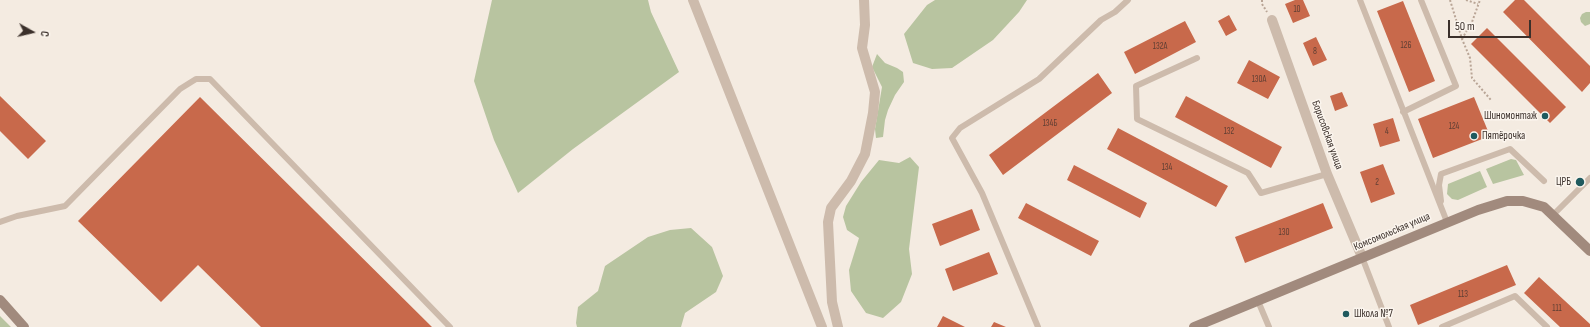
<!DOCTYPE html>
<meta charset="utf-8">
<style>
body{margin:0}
#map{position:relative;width:1590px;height:327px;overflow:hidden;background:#f4ebe1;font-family:"Sofia Sans Condensed",sans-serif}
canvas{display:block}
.north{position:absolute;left:12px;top:12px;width:40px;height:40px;-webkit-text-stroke:3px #fbf5ee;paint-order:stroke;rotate:98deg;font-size:11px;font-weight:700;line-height:16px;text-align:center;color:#3b302b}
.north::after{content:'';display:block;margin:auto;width:14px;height:18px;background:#3b302b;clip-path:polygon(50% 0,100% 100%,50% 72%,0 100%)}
.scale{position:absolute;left:1448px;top:20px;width:83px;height:18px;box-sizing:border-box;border:2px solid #3b302b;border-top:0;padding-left:5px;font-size:12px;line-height:14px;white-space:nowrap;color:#3b302b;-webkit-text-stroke:3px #fbf5ee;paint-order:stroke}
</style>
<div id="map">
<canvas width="1590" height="327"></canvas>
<div class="north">С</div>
<div class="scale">50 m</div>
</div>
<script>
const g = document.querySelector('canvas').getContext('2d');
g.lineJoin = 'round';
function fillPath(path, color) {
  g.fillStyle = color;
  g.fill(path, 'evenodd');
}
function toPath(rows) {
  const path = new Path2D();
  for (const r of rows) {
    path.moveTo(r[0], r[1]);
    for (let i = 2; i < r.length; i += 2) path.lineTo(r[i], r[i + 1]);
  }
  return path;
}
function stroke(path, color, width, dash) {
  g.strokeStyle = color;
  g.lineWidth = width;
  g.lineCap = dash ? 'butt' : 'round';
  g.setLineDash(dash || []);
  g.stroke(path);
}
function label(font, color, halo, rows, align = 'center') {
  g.font = font + ' "Sofia Sans Condensed",sans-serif';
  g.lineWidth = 3;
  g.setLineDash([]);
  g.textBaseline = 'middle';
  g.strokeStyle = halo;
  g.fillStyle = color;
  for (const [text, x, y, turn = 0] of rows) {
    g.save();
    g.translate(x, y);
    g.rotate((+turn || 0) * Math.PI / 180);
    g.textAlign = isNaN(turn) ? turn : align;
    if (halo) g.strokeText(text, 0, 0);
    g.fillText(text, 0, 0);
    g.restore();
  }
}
const green = toPath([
 [492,0,648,0,651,12,679,72,573,149,518,193,494,140,474,81],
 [935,0,1027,0,1019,12,993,40,952,68,932,69,913,63,904,34,927,5],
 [1586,12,1590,12,1590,24,1585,26,1581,22,1580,18,1582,14],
 [877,54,885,63,897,68,903,72,904,82,895,95,888,110,885,120,883,137,876,138,875,129,882,87,872,67],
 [910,157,919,167,909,249,912,274,901,302,883,318,866,313,851,291,849,270,859,238,847,230,843,217,846,206,861,182,879,160,899,163],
 [1511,159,1516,160,1524,175,1493,184,1486,169],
 [1480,171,1487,187,1458,200,1452,199,1447,194,1448,184],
 [691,228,712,247,723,276,716,292,685,313,681,327,577,327,576,323,578,307,598,291,605,266,648,237,670,230],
 [0,316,11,327,0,327]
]);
const building = toPath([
 [1295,0,1303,0,1310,16,1293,23,1285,4],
 [1515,0,1524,0,1590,66,1590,83,1582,92,1503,12],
 [1403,1,1435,81,1409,92,1377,11],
 [1229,15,1237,30,1226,36,1218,21],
 [1185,21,1196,42,1135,74,1124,52],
 [1487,28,1566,107,1550,123,1471,44],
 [1316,37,1327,60,1313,66,1303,43],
 [1249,60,1280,77,1268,99,1237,83],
 [1098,73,1112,93,1003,175,989,155],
 [1342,92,1348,106,1335,111,1330,96],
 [0,96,46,141,28,159,0,131],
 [1186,96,1282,147,1271,168,1175,117],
 [200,97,432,327,261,327,198,265,161,302,78,221],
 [1474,97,1490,136,1433,158,1418,119],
 [1393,118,1400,141,1380,147,1373,124],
 [1118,128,1228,186,1216,207,1107,149],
 [1383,164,1395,194,1371,203,1360,172],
 [1074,165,1147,203,1140,218,1067,180],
 [1026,203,1099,241,1091,256,1018,218],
 [1323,203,1333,228,1245,263,1235,237],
 [972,209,980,230,940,246,932,224],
 [989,252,998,274,953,291,945,269],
 [1507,265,1516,285,1418,325,1410,305],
 [1539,277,1590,324,1590,327,1560,327,1524,293],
 [943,316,965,327,937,327],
 [994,322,1006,327,991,327]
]);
const path = toPath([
 [1262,0,1262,4,1267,12],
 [1450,0,1462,39,1470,58,1472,78,1491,100],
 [1466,0,1478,4],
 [1462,39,1472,22,1480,0]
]);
const service = toPath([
 [1360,0,1447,222],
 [1197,58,1136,86,1137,119,1248,173,1261,193,1327,174],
 [1403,112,1456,86,1421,0],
 [1441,201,1439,185,1441,174,1510,149,1544,181],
 [1553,215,1590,178],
 [0,222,17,216,65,206,180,89,196,79,210,79,450,327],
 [1362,257,1389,327],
 [1258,301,1269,327],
 [1038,327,982,193,952,138,960,128,1039,79,1101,20,1115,12,1128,0],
 [1442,327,1515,296,1547,327]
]);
const minor = toPath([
 [693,0,822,327],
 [1272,20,1327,174,1362,257],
 [838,327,832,302,828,222,831,208,851,181,865,154,873,113,875,92,862,48,865,25,864,0]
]);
const secondary = toPath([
 [0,300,24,327],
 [1194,327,1478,210,1507,201,1523,201,1544,207,1590,251]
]);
const markers = [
 [1545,116,4,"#1f5a5e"],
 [1474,136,4,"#1f5a5e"],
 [1580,182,5,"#1f5a5e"],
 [1346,314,4,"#1f5a5e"]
];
const numberNames = [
 ["10",1297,10],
 ["126",1406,46],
 ["132А",1160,47],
 ["8",1315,52],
 ["130А",1259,80],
 ["134Б",1050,124],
 ["124",1454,127],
 ["132",1229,132],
 ["4",1387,132],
 ["134",1167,168],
 ["2",1377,183],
 ["130",1284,233],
 ["113",1463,295],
 ["111",1557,309]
];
const poiNames = [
 ["Шиномонтаж",1537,116],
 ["Пятёрочка",1482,136,"left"],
 ["ЦРБ",1571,182],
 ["Школа №7",1354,314,"left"]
];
const streetNames = [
 ["Борисовская улица",1327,135,70],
 ["Комсомольская улица",1392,232,-23]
];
fillPath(green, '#b8c4a0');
fillPath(building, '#c8694b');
stroke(path, '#b9a596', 2, [2, 2]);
stroke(service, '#cdbbac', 6);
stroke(minor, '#cdbbac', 10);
stroke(secondary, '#a18a7d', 10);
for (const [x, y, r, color] of markers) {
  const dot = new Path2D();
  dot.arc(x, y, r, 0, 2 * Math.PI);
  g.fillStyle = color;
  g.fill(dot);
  stroke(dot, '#fbf5ee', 1.5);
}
label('9px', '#5e3e33', null, numberNames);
label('11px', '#3b302b', '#fbf5ee', poiNames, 'right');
label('11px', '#3b302b', '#fbf5ee', streetNames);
</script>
